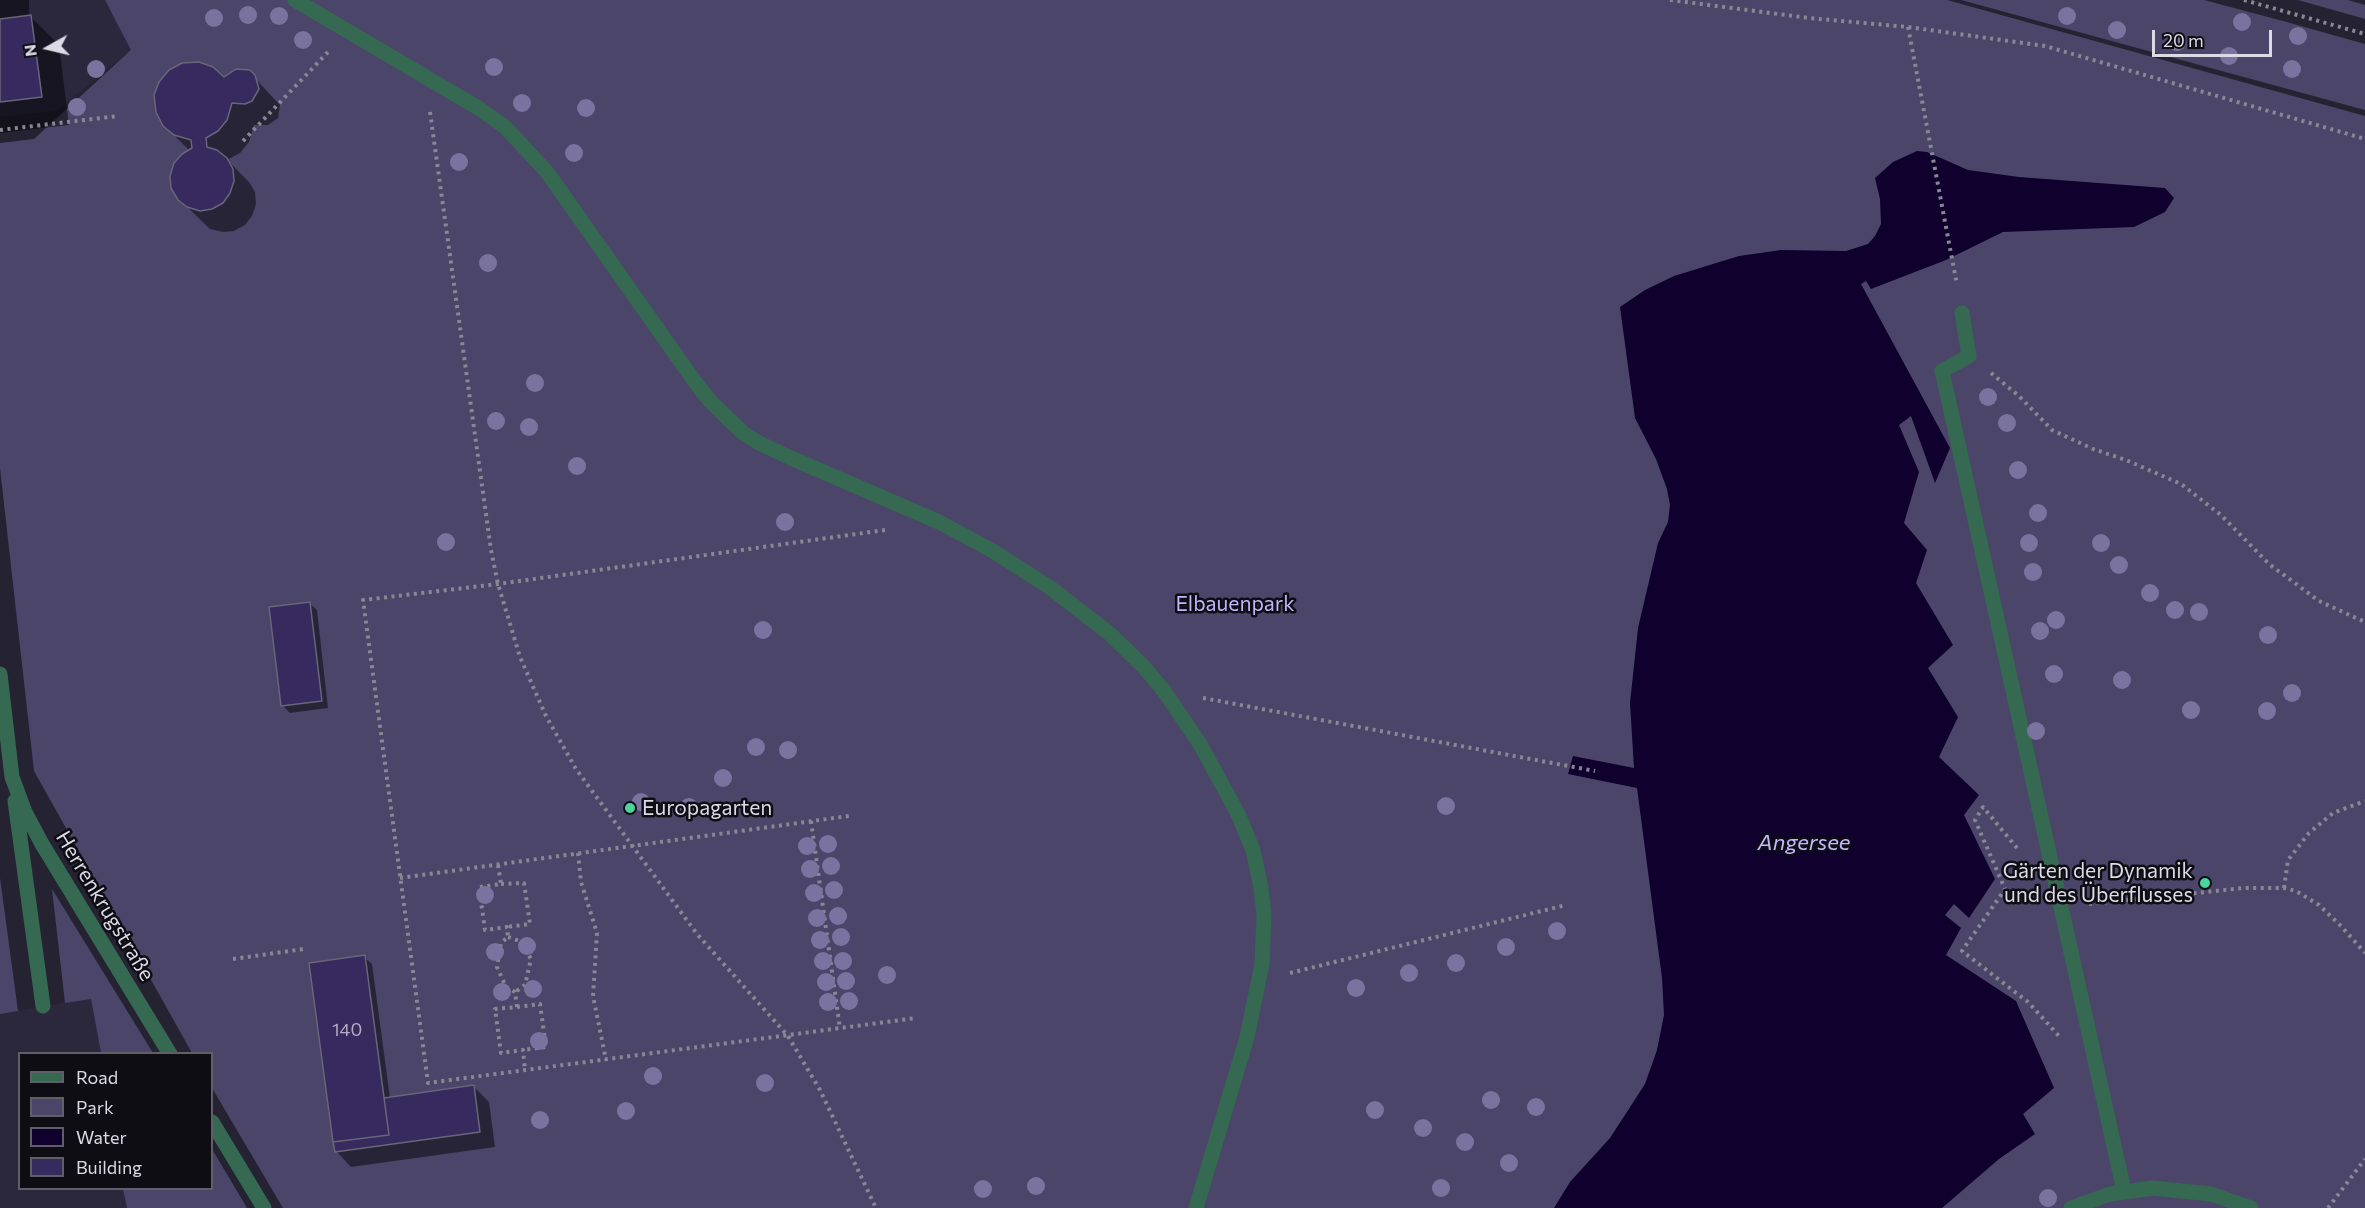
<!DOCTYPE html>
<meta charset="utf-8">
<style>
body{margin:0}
#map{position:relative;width:2365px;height:1208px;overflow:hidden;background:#252332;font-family:Commissioner,sans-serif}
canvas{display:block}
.legend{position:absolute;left:18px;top:1052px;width:195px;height:138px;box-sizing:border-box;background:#0e0d14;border:2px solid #605f68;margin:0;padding:8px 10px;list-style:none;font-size:18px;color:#dbdae5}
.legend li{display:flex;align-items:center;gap:12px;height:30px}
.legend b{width:30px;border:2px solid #605f68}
.north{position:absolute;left:18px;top:18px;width:60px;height:60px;-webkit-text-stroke:4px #0e0d14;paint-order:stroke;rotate:262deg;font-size:16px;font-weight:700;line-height:24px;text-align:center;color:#dbdae5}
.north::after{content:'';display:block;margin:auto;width:21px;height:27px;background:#dbdae5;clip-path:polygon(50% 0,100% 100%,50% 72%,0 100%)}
.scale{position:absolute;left:2152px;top:30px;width:120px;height:27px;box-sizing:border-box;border:3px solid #dbdae5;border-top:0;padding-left:8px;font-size:18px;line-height:21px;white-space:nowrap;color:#dbdae5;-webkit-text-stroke:4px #0e0d14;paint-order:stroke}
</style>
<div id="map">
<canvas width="2365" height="1208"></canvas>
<ul class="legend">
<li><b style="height:8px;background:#366951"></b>Road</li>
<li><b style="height:16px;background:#4b456a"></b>Park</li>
<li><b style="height:16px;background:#0f002e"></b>Water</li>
<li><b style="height:16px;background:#362a5e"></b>Building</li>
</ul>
<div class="north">N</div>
<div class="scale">20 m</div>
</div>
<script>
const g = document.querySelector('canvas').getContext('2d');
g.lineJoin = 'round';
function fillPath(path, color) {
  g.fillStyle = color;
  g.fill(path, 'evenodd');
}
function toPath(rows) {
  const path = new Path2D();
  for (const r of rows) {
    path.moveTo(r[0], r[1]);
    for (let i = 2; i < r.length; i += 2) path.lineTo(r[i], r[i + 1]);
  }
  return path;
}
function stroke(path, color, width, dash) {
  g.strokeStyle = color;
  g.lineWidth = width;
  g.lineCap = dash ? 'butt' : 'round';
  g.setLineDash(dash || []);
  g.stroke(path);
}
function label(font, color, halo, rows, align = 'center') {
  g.font = font + ' Commissioner,sans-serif';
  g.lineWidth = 5;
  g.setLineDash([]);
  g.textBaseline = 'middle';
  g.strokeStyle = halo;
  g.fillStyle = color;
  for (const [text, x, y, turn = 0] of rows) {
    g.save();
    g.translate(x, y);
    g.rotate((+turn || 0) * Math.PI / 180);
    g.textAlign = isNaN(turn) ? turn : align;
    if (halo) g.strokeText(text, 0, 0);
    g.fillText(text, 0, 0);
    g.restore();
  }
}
const built = toPath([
 [0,0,105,0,132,50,56,111,0,117],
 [91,998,101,1053,20,1054,20,1188,123,1189,127,1208,0,1208,0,1014]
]);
const green = toPath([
 [105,0,1947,0,2365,116,2365,1208,283,1208,212,1088,212,1054,192,1053,34,771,0,468,0,143,34,139,131,50],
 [1961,0,2204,0,2283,21,2365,44,2365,110],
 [2298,0,2348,0,2365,5,2365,19],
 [0,878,18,1011,0,1014],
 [52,889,153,1053,101,1053,91,999,65,1003],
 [212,1149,247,1208,127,1208,123,1189,212,1188]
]);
const water = toPath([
 [1917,151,1927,152,1968,170,2019,177,2165,188,2174,198,2165,212,2134,227,2003,232,1946,260,1871,289,1866,281,1861,284,1950,448,1935,483,1911,416,1899,425,1919,472,1904,523,1927,550,1916,583,1953,645,1928,668,1958,717,1939,757,1979,795,1964,815,1995,879,1969,918,1954,904,1945,915,1961,928,1946,955,2016,1001,2054,1088,2023,1114,2035,1134,1999,1159,1942,1208,1554,1208,1570,1182,1610,1138,1645,1084,1657,1050,1664,1015,1662,978,1637,788,1568,774,1573,756,1634,768,1630,703,1638,628,1658,543,1668,522,1670,505,1667,489,1656,459,1635,418,1620,307,1645,290,1674,276,1739,256,1781,250,1846,251,1868,244,1875,236,1881,224,1880,199,1875,178,1893,162]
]);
const shadow = toPath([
 [0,0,29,0,29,15,59,45,69,125,0,133],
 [249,72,280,105,278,118,268,125,254,125,249,142,240,153,227,160,249,182,255,192,256,204,252,216,245,225,234,231,223,232,210,229,179,199,190,151,164,125,224,78],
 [309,603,317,610,328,708,290,713,282,705],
 [364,957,372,964,390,1098,474,1087,489,1102,495,1147,351,1167,336,1151]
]);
const building = toPath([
 [31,15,42,97,0,102,0,19,31,15],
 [199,62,213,67,224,77,236,69,250,70,255,75,259,89,252,101,245,104,232,103,227,120,218,131,206,138,207,147,217,150,227,158,233,169,234,181,230,193,223,203,212,209,200,211,187,207,178,200,171,188,170,176,174,163,182,154,192,148,191,140,174,135,163,126,156,112,154,95,159,82,169,70,182,63,199,62],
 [310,602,322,701,281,706,269,607,310,602],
 [365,955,389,1135,333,1142,309,963,365,955],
 [474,1085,480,1132,335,1152,333,1142,389,1135,384,1098,474,1085]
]);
const path = toPath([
 [1670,0,1809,18,1908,27,2045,46,2365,139],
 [2244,0,2365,34],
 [1908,27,1957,285],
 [430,112,491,550,498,584,520,657,546,716,576,769,697,934,788,1036,820,1090,876,1208],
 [0,130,118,116],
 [243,141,329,51],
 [1991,373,2019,396,2052,430,2093,449,2126,460,2181,484,2221,515,2269,564,2319,601,2365,622],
 [885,530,498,584,363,600,428,1083,916,1018],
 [1203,698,1595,771],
 [811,821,840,1029],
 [2017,848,1983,807,1975,820,2005,889,1962,951,2028,1002,2059,1036],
 [578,853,581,882,597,933,593,996,606,1060],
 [498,865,501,884,479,887,485,930,507,927,508,937,501,943,497,967,506,987,515,992,517,1007,495,1009,501,1053,523,1050,525,1070],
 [400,878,849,816],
 [501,884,524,883,530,924,507,927],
 [2284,888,2288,860,2309,833,2333,813,2365,801],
 [2089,904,2244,888,2284,888,2296,891,2319,905,2341,926,2365,953],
 [508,937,520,941,531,959,525,985,515,992],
 [233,959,304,949],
 [1290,973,1566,905],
 [517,1007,540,1004,546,1047,523,1050],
 [2328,1208,2365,1159]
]);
const minor = toPath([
 [295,0,480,109,505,127,547,172,695,382,710,401,743,433,759,443,791,458,939,522,993,551,1052,589,1110,634,1144,667,1164,691,1200,744,1238,814,1253,850,1261,888,1264,916,1262,964,1247,1037,1196,1208],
 [1962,313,1969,356,1942,371,2124,1191],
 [0,674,12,777,25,812,42,844,170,1054],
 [15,801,43,1006],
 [212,1122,264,1208],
 [2071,1208,2110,1194,2153,1188,2211,1194,2251,1208]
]);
const trees = [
 [248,15],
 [279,16],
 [2067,16],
 [214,18],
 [2242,22],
 [2117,30],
 [2298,36],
 [303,40],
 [2177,42],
 [2229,56],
 [494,67],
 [96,69],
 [2292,69],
 [522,103],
 [77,107],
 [586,108],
 [574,153],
 [459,162],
 [488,263],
 [535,383],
 [1988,397],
 [496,421],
 [2007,423],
 [529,427],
 [577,466],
 [2018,470],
 [2038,513],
 [785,522],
 [446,542],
 [2029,543],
 [2101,543],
 [2119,565],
 [2033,572],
 [2150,593],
 [2175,610],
 [2199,612],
 [2056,620],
 [763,630],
 [2040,631],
 [2268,635],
 [2054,674],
 [2122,680],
 [2292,693],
 [2191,710],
 [2267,711],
 [2036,731],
 [756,747],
 [788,750],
 [723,778],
 [641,802],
 [1446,806],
 [689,807],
 [828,844],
 [807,846],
 [831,866],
 [810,869],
 [834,890],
 [814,893],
 [485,895],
 [838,916],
 [817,918],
 [1557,931],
 [841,937],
 [820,940],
 [527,946],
 [1506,947],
 [495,952],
 [823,961],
 [843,961],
 [1456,963],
 [1409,973],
 [887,975],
 [846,981],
 [826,982],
 [1356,988],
 [533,989],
 [502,992],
 [849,1001],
 [828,1002],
 [539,1041],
 [653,1076],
 [765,1083],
 [1491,1100],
 [1536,1107],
 [1375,1110],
 [626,1111],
 [540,1120],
 [1423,1128],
 [1465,1142],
 [1509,1163],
 [1036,1186],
 [1441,1188],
 [983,1189],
 [2048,1198]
];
const markers = [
 [630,808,6,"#4bd49b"],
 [2205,883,6,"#4bd49b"]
];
const numberNames = [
 ["140",347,1030]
];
const parkNames = [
 ["Elbauenpark",1235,604]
];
const poiNames = [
 ["Europagarten",642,808],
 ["Gärten der Dynamik",2193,871,"right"],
 ["und des Überflusses",2193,895,"right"]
];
const streetNames = [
 ["Herrenkrugstraße",105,906,59]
];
const waterNames = [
 ["Angersee",1804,843]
];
fillPath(built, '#2b283e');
fillPath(green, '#4b456a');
fillPath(water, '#0f002e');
fillPath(shadow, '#0007');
fillPath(building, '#362a5e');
stroke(building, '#686678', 1.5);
stroke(path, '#888794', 4, [3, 4.5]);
stroke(minor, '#366951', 15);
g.fillStyle = '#7a73a0';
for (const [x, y] of trees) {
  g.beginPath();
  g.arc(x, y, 9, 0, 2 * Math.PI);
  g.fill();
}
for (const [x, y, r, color] of markers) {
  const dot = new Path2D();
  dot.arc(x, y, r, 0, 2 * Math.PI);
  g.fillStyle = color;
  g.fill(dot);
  stroke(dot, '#0e0d14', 2);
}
label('18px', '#b2aec3', null, numberNames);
label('21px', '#c0b5fa', '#0e0d14', parkNames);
label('21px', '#dbdae5', '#0e0d14', poiNames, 'left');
label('21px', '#dbdae5', '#0e0d14', streetNames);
label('italic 22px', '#c3b8fd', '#0e0d14', waterNames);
</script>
